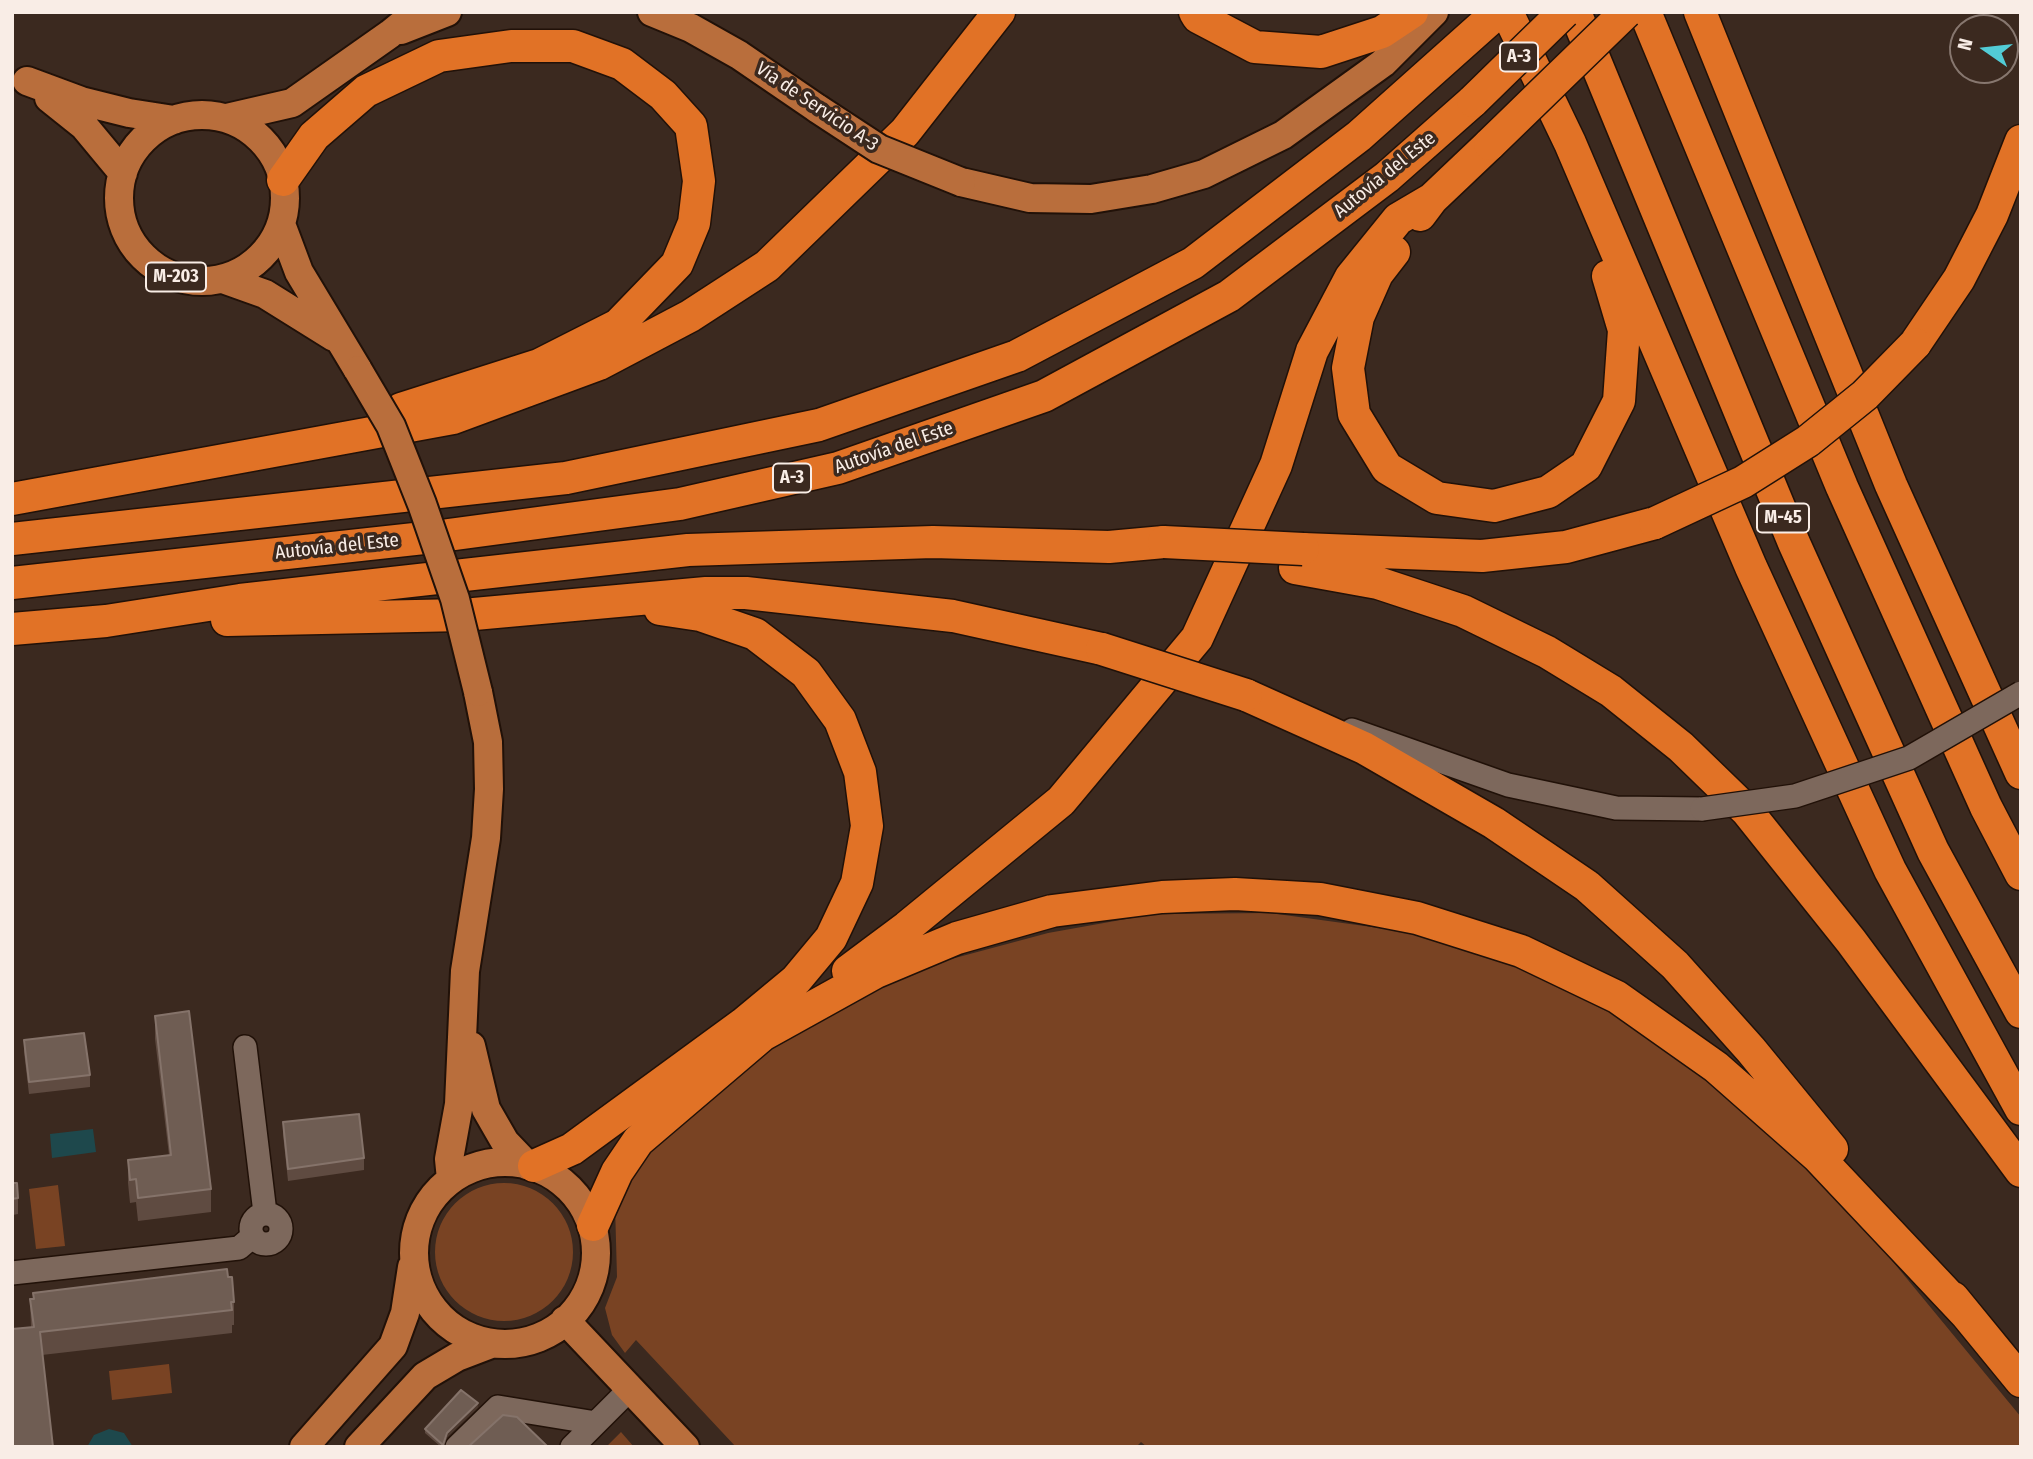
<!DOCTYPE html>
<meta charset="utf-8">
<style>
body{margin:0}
#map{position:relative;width:2033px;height:1459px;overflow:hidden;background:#3b291f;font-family:"Fira Sans Condensed",sans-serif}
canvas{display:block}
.frame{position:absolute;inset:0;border:14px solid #f9ede6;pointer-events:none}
.north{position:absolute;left:1949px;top:14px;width:70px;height:70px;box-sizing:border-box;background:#3b291f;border:2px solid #87776f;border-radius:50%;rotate:284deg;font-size:19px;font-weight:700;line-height:28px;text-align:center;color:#f9ede6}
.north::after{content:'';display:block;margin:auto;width:24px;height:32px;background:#52ccd6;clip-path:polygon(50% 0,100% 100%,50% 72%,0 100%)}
</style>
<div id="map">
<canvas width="2033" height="1459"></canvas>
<div class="frame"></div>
<div class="north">N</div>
</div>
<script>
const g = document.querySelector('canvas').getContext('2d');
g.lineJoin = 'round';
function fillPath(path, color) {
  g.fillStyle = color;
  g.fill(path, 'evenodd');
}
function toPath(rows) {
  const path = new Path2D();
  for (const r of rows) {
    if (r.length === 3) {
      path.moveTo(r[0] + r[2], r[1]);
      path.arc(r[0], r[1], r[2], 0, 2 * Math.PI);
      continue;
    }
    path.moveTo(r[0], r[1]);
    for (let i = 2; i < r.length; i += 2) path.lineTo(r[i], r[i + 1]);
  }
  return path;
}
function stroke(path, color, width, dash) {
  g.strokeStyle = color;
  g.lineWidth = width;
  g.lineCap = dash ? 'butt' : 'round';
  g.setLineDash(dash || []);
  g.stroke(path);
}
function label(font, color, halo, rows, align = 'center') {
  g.font = font + ' "Fira Sans Condensed",sans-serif';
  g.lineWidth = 7;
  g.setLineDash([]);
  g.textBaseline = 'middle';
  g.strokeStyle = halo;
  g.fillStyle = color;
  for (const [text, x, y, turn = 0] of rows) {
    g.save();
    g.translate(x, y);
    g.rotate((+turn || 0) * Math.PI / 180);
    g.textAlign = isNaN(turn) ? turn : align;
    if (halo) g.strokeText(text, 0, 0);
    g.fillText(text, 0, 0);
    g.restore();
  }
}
const green = toPath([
 [1270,913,1401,931,1512,963,1609,1008,1703,1076,1828,1183,2021,1417,2021,1447,1147,1447,1141,1442,1136,1447,736,1447,636,1340,625,1353,612,1335,605,1308,617,1277,615,1205,644,1144,786,1036,867,992,940,962,1048,933,1154,914],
 [504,1252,69],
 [58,1185,65,1246,36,1249,29,1189],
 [169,1364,172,1393,112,1400,109,1371],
 [621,1432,634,1447,606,1447]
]);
const water = toPath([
 [93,1129,96,1152,52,1158,50,1134],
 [109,1429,124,1433,133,1447,87,1447,94,1435]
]);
const minor = toPath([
 [1352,730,1508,785,1616,808,1702,809],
 [245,1047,265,1213],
 [266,1229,15],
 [12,1273,239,1248,253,1236],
 [457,1447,498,1407,596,1423],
 [572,1447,630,1389]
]);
const major = toPath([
 [652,12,691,28,739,55,818,109],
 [401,30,447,12],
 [27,81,81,101,129,113,174,120],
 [49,98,84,126,123,173],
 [202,198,83],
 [227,118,292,103,390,34,417,12],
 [961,182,1030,198,1091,199,1152,189,1204,174,1283,135,1383,63,1434,12],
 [281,224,299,272,358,370],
 [223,279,265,294,334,337],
 [471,1046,486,1109,505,1142,527,1165],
 [505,1253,91],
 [451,1179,449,1159,459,1104,465,971,486,838,489,789,488,742,478,692],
 [565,1320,685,1447],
 [304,1447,393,1346,405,1313,412,1267],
 [359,1447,425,1376,457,1357,491,1344]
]);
const highway = toPath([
 [1195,12,1198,17,1255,47,1321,52,1382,32,1412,12],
 [1507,12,1570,143,1751,567,1890,870,2021,1109],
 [1575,12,1794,543,1933,851,2021,1012],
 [1645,12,1842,487,1986,807,2021,874],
 [1700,12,1891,485,2021,773],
 [283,180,314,136,366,91,439,56,511,46,573,46,622,64,663,95,691,126,699,181,694,223,677,264,618,325,539,365,401,409],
 [1420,215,1432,199,1490,144],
 [1394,252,1377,274,1358,317,1348,368,1354,414,1387,468,1437,498,1494,506,1548,492,1586,466,1619,401,1624,330,1608,276],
 [1915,344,1959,279,1992,215,2021,141],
 [12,499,453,418,599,364,690,316,767,266,905,132,999,12],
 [12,539,566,478,819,425,1017,356,1193,263,1359,136,1498,12],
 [1303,549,1482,556,1566,547,1655,523],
 [1295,568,1378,583,1463,611,1547,652,1611,691,1681,747,1747,811,1851,941,2021,1171],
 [12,583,433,537,680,504,838,468,1044,396,1229,296,1387,177,1473,101],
 [227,620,463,615,706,593,746,593,953,616,1102,649],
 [12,629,106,621,240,600,688,550,933,542,1109,547,1164,542],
 [1246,695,1364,748,1494,823,1587,886,1675,965,1751,1050,1832,1149],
 [848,971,907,927,1061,801,1197,638,1276,465,1312,351,1351,277,1398,219,1432,199],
 [757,1038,876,972,957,938,1052,911,1162,897,1235,894,1320,899,1417,918,1521,951,1617,997,1716,1067,1818,1157,1966,1314],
 [534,1166,572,1149,743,1024,796,980,831,938,857,883,867,826,860,772,840,720,806,673,755,634,700,615,660,609],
 [593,1225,617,1172,638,1141,773,1026],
 [1953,1298,2021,1381]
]);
const minorBridge = toPath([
 [1702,809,1795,796,1909,758,2021,693]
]);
const majorBridge = toPath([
 [818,109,879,149,961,182],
 [358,370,391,426,422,504,455,599,478,692]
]);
const highwayBridge = toPath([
 [1473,101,1564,12],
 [1490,144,1626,12],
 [1655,523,1743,482,1808,441,1865,395,1915,344],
 [1164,542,1303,549],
 [1102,649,1246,695]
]);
const wall = toPath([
 [155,1016,211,1189,211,1212,138,1221,136,1202,130,1203,128,1183,128,1160,169,1155,155,1039],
 [24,1040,90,1075,90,1087,29,1094,24,1052],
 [283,1122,364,1158,364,1170,288,1181,283,1134],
 [12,1183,18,1198,18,1214,13,1215,14,1234,12,1234],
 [228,1277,234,1302,234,1325,232,1325,232,1333,42,1355,31,1327,30,1299,33,1299,33,1293],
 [478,1407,447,1437,444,1447,441,1447,425,1433,425,1429]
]);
const shadedWall = toPath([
 [478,1403,478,1407,447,1437,443,1447,447,1433]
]);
const building = toPath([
 [189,1011,211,1189,138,1198,136,1179,130,1180,128,1160,171,1155,155,1016,189,1011],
 [84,1033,90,1075,29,1082,24,1040,84,1033],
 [359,1114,364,1158,288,1169,283,1122,359,1114],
 [12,1183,17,1183,18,1198,12,1199,12,1183],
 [227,1269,228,1277,232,1277,234,1302,231,1302,232,1310,40,1332,53,1447,12,1447,12,1329,34,1327,30,1299,34,1299,33,1293,227,1269],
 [461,1390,478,1403,447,1433,443,1445,425,1429,461,1390],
 [503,1415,517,1417,548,1447,468,1447,503,1415]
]);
const shields = [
 [1519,57,38],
 [176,277,60],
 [792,478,38],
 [1783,518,52]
];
const shieldNames = [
 ["A-3",1519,57],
 ["M-203",176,277],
 ["A-3",792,478],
 ["M-45",1783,518]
];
const streetNames = [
 ["Vía de Servicio A-3",817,107,34],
 ["Autovía del Este",1385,175,-39],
 ["Autovía del Este",894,448,-19],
 ["Autovía del Este",337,547,-6]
];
fillPath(green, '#794323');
fillPath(water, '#1e484c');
stroke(minor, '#211108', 26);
stroke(major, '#211108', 32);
stroke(highway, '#211108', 35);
stroke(minor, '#7d685c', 23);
stroke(major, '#b96e3c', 28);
stroke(highway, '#e17226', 32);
stroke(minorBridge, '#211108', 26, []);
stroke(majorBridge, '#211108', 32, []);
stroke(highwayBridge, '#211108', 35, []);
stroke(minorBridge, '#7d685c', 23);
stroke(majorBridge, '#b96e3c', 28);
stroke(highwayBridge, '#e17226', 32);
fillPath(wall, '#5f4b41');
fillPath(shadedWall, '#49362c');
fillPath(building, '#6f5d53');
stroke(building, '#85736a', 2);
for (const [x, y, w] of shields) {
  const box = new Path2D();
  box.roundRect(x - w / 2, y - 14.5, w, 29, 5);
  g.fillStyle = '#3b291f';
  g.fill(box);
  stroke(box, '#f9ede6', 2);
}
label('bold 18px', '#f9ede6', null, shieldNames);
label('19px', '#f9ede6', '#3b291f', streetNames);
</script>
